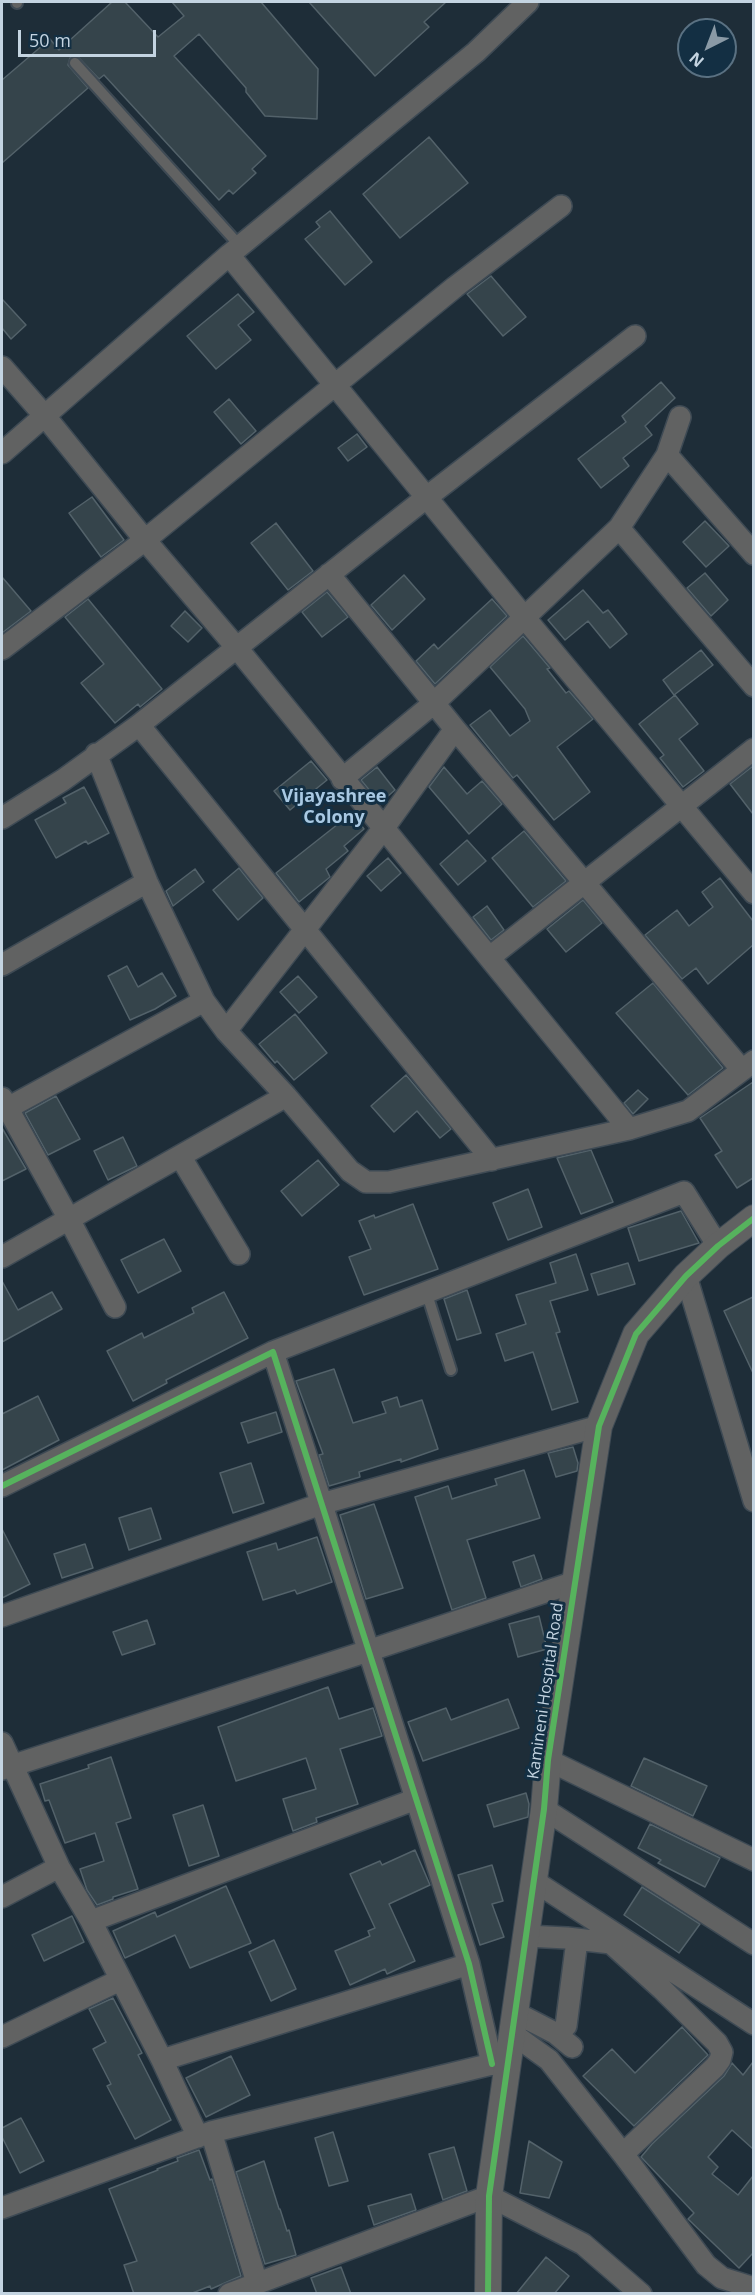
<!DOCTYPE html>
<style>
body{margin:0}
#map{position:relative;width:755px;height:2295px;overflow:hidden;background:#1e2d38;font-family:"Open Sans",sans-serif}
canvas{display:block}
.frame{position:absolute;inset:0;border:3px solid #c4d4e1;pointer-events:none}
.north{position:absolute;left:677px;top:18px;width:60px;height:60px;box-sizing:border-box;background:#132f43;border:2px solid #5a7182;border-radius:50%;rotate:222deg;font-size:16px;font-weight:700;line-height:24px;text-align:center;color:#c4d4e1}
.north::after{content:'';display:block;margin:auto;width:21px;height:27px;background:#8a9aa6;clip-path:polygon(50% 0,100% 100%,50% 72%,0 100%)}
.scale{position:absolute;left:18px;top:30px;width:138px;height:27px;box-sizing:border-box;border:3px solid #c4d4e1;border-top:0;padding-left:8px;font-size:18px;line-height:21px;white-space:nowrap;color:#c4d4e1;-webkit-text-stroke:4px #132f43;paint-order:stroke}
</style>
<div id="map">
<canvas width="755" height="2295"></canvas>
<div class="frame"></div>
<div class="north">N</div>
<div class="scale">50 m</div>
</div>
<script>
const g = document.querySelector('canvas').getContext('2d');
g.lineJoin = 'round';
function fillPath(path, color) {
  g.fillStyle = color;
  g.fill(path, 'evenodd');
}
function toPath(rows) {
  const path = new Path2D();
  for (const r of rows) {
    path.moveTo(r[0], r[1]);
    for (let i = 2; i < r.length; i += 2) path.lineTo(r[i], r[i + 1]);
  }
  return path;
}
function stroke(path, color, width, dash) {
  g.strokeStyle = color;
  g.lineWidth = width;
  g.lineCap = dash ? 'butt' : 'round';
  g.setLineDash(dash || []);
  g.stroke(path);
}
function label(font, color, halo, rows, align = 'center') {
  g.font = font + ' "Open Sans",sans-serif';
  g.lineWidth = 6;
  g.setLineDash([]);
  g.textBaseline = 'middle';
  g.strokeStyle = halo;
  g.fillStyle = color;
  for (const [text, x, y, turn = 0] of rows) {
    g.save();
    g.translate(x, y);
    g.rotate((+turn || 0) * Math.PI / 180);
    g.textAlign = isNaN(turn) ? turn : align;
    if (halo) g.strokeText(text, 0, 0);
    g.fillText(text, 0, 0);
    g.restore();
  }
}
const building = toPath([
 [112,2,125,2,158,37,184,16,172,2,261,2,318,69,317,119,265,116,246,92,246,88,199,34,174,56,266,156,252,169,256,173,233,194,229,190,219,200,104,75,99,79,77,56,70,58,68,65,88,88,2,163,2,80,50,39,59,50,112,2],
 [309,2,446,2,424,22,429,27,375,76,309,2],
 [429,137,468,183,400,238,363,194,429,137],
 [330,211,372,262,345,285,305,239,320,227,316,222,330,211],
 [491,276,526,317,503,336,467,294,491,276],
 [238,294,254,312,238,325,251,340,216,369,187,336,238,294],
 [2,299,26,325,11,339,2,328,2,299],
 [661,382,675,398,645,426,652,435,623,458,629,466,601,488,578,459,626,422,622,416,661,382],
 [229,399,256,431,241,444,214,412,229,399],
 [357,434,367,447,348,461,338,448,357,434],
 [92,497,124,540,101,557,69,513,92,497],
 [705,521,729,546,706,567,683,542,705,521],
 [276,523,313,571,288,590,251,543,276,523],
 [705,573,728,600,711,616,687,588,705,573],
 [404,575,425,599,392,630,371,605,404,575],
 [2,577,31,611,2,633,2,577],
 [583,590,603,613,608,610,627,634,610,648,588,621,565,640,548,620,583,590],
 [327,592,348,617,322,637,302,612,327,592],
 [88,599,162,689,140,707,138,704,115,723,81,683,104,664,65,617,88,599],
 [492,599,507,616,435,684,416,661,434,644,438,649,492,599],
 [185,611,202,628,188,642,171,626,185,611],
 [523,636,550,668,547,669,566,693,569,691,593,719,557,747,590,792,554,820,517,775,513,778,470,725,490,710,510,736,530,721,525,709,490,667,523,636],
 [701,650,713,665,674,695,663,680,701,650],
 [675,695,698,724,679,739,704,771,683,787,660,758,664,755,639,724,675,695],
 [311,761,327,780,290,810,274,791,311,761],
 [753,766,753,814,730,784,753,766],
 [377,767,395,790,380,803,361,780,377,767],
 [444,767,467,794,482,781,502,804,469,834,429,787,444,767],
 [84,787,109,833,88,844,86,841,56,858,35,820,66,803,63,798,84,787],
 [352,813,364,829,344,846,348,851,326,869,330,877,299,902,276,873,352,813],
 [524,831,566,881,533,907,492,858,524,831],
 [467,840,486,861,458,885,440,864,467,840],
 [388,858,401,873,381,891,367,876,388,858],
 [239,868,263,898,238,920,213,890,239,868],
 [195,869,204,882,173,906,166,891,195,869],
 [720,878,753,921,753,945,708,984,696,968,682,979,645,935,677,910,689,926,713,907,702,892,720,878],
 [583,900,602,923,566,952,547,929,583,900],
 [487,906,504,930,491,940,473,917,487,906],
 [127,966,138,987,162,973,176,996,155,1009,130,1020,108,976,127,966],
 [298,976,317,997,299,1013,280,992,298,976],
 [653,983,723,1068,688,1095,616,1013,653,983],
 [295,1014,327,1053,294,1080,277,1061,275,1063,259,1044,295,1014],
 [406,1075,451,1129,440,1138,417,1111,394,1132,371,1106,406,1075],
 [753,1082,753,1178,737,1188,715,1155,722,1151,700,1118,753,1082],
 [638,1090,648,1099,633,1114,624,1103,638,1090],
 [56,1096,80,1139,48,1155,25,1113,56,1096],
 [2,1128,26,1169,2,1181,2,1128],
 [123,1137,137,1166,108,1180,94,1151,123,1137],
 [591,1150,613,1202,581,1214,557,1158,591,1150],
 [318,1160,339,1185,302,1216,281,1191,318,1160],
 [528,1189,542,1227,508,1240,493,1203,528,1189],
 [413,1204,438,1269,364,1295,349,1257,371,1249,359,1221,374,1215,375,1218,413,1204],
 [681,1211,699,1243,639,1261,628,1228,681,1211],
 [164,1239,181,1271,138,1293,121,1260,164,1239],
 [576,1254,588,1290,550,1301,560,1332,556,1333,578,1402,552,1410,533,1352,505,1361,496,1334,526,1324,516,1295,556,1283,550,1263,576,1254],
 [628,1263,635,1284,598,1295,591,1274,628,1263],
 [2,1281,18,1310,52,1292,62,1309,2,1342,2,1281],
 [467,1290,481,1333,457,1340,444,1299,467,1290],
 [224,1292,248,1338,166,1380,167,1383,133,1401,107,1351,142,1333,144,1338,194,1313,192,1308,224,1292],
 [753,1297,753,1373,724,1311,753,1297],
 [334,1369,353,1423,386,1413,382,1402,397,1397,400,1407,422,1400,438,1449,401,1462,401,1459,359,1472,360,1477,329,1486,319,1455,323,1454,296,1381,334,1369],
 [38,1396,59,1440,2,1470,2,1414,38,1396],
 [276,1412,282,1432,248,1443,241,1423,276,1412],
 [573,1447,578,1463,577,1471,556,1477,548,1453,573,1447],
 [251,1463,264,1503,233,1513,220,1473,251,1463],
 [524,1470,540,1518,467,1540,486,1598,452,1610,415,1497,448,1486,452,1499,497,1485,495,1479,524,1470],
 [374,1504,403,1588,366,1599,340,1515,374,1504],
 [151,1508,161,1539,129,1550,119,1518,151,1508],
 [2,1529,30,1584,2,1598,2,1529],
 [317,1537,332,1582,297,1594,295,1590,263,1600,247,1552,276,1543,278,1550,317,1537],
 [85,1544,93,1568,62,1578,54,1554,85,1544],
 [534,1555,542,1579,521,1587,513,1562,534,1555],
 [539,1616,547,1649,518,1657,509,1624,539,1616],
 [147,1620,155,1644,122,1655,113,1632,147,1620],
 [328,1687,339,1719,373,1708,382,1736,340,1749,358,1804,316,1818,317,1822,293,1831,283,1799,316,1789,306,1758,236,1781,218,1727,328,1687],
 [508,1699,519,1728,423,1761,408,1722,446,1708,451,1720,508,1699],
 [111,1757,131,1818,116,1823,138,1889,113,1897,113,1899,97,1905,87,1890,80,1869,104,1861,95,1833,65,1843,49,1800,45,1801,40,1784,89,1768,88,1765,111,1757],
 [644,1758,707,1786,693,1816,631,1786,644,1758],
 [526,1793,529,1804,528,1817,494,1827,487,1805,526,1793],
 [203,1805,219,1856,189,1866,173,1815,203,1805],
 [650,1824,720,1858,705,1887,658,1863,661,1860,638,1848,650,1824],
 [415,1850,430,1885,389,1904,415,1961,387,1974,385,1969,350,1985,335,1951,370,1936,368,1931,375,1928,350,1874,380,1861,382,1865,415,1850],
 [492,1865,503,1901,492,1904,504,1937,480,1945,458,1875,492,1865],
 [226,1886,251,1943,190,1968,175,1935,125,1958,113,1931,155,1912,157,1917,226,1886],
 [642,1887,700,1924,679,1953,624,1915,642,1887],
 [72,1916,84,1942,44,1961,32,1935,72,1916],
 [274,1940,296,1989,271,2001,249,1952,274,1940],
 [113,1998,142,2053,138,2055,171,2120,135,2139,107,2086,111,2084,93,2049,106,2042,89,2009,113,1998],
 [682,2027,708,2055,634,2126,583,2076,612,2049,635,2073,682,2027],
 [231,2056,250,2095,206,2117,186,2078,231,2056],
 [753,2062,753,2149,732,2130,708,2157,718,2167,712,2174,738,2195,753,2176,753,2253,739,2268,688,2219,694,2213,641,2157,652,2144,724,2076,732,2063,743,2075,753,2062],
 [21,2118,44,2161,20,2173,2,2137,2,2128,21,2118],
 [333,2132,348,2181,329,2186,315,2138,333,2132],
 [529,2141,562,2162,549,2198,520,2193,529,2141],
 [454,2147,467,2191,443,2200,429,2154,454,2147],
 [199,2150,210,2180,212,2179,241,2276,211,2289,210,2286,190,2294,134,2294,124,2265,137,2261,109,2189,158,2170,157,2169,178,2161,177,2158,199,2150],
 [264,2161,279,2209,280,2209,287,2231,289,2230,296,2255,265,2264,236,2172,264,2161],
 [411,2194,416,2210,374,2225,368,2206,411,2194],
 [546,2257,569,2276,554,2294,516,2294,546,2257],
 [341,2267,351,2294,317,2294,311,2278,341,2267]
]);
const service = toPath([
 [17,2,17,3],
 [75,63,240,246],
 [426,1291,451,1370]
]);
const minor = toPath([
 [229,255,524,617,754,893],
 [2,367,44,415,145,540,237,648,629,1129],
 [2,453,229,255,476,52,528,2],
 [667,455,754,554],
 [619,528,754,686],
 [329,574,455,729,742,1070],
 [2,649,145,540,455,287,561,206],
 [139,725,492,1160],
 [96,754,147,882,204,1001,226,1031,286,1096,350,1171,366,1182,389,1182,629,1129,688,1111,754,1061],
 [342,779,434,703,619,528,667,455,680,417],
 [2,818,63,780,139,725,427,497,635,336],
 [490,957,754,749],
 [2,965,147,882],
 [226,1031,383,829,455,729],
 [2,1098,69,1219,115,1307],
 [2,1111,204,1001],
 [180,1156,239,1254],
 [2,1257,286,1096],
 [686,1276,754,1501],
 [273,1352,684,1192,718,1246],
 [2,1486,273,1352,469,1964,492,2064],
 [2,1616,321,1504,599,1426],
 [2,1743,59,1867,91,1921,162,2060,198,2137],
 [548,1760,754,1860],
 [2,1769,368,1651,575,1582],
 [544,1809,754,1944],
 [534,1881,754,2024],
 [2,1897,59,1867],
 [91,1921,416,1799],
 [526,1936,567,1938,611,1943,662,1989,717,2043,722,2052,720,2060,715,2067,623,2154],
 [516,2013,555,2033,572,2047],
 [566,2026,577,1940],
 [513,2034,549,2060,623,2154,706,2265,722,2278,754,2288],
 [2,2037,120,1980],
 [162,2060,469,1964],
 [211,2132,257,2283],
 [2,2208,211,2132,492,2064,505,2066],
 [229,2294,489,2196,583,2244,641,2294]
]);
const tertiary = toPath([
 [488,2294,489,2196,544,1809,548,1760,599,1426,636,1334,686,1276,718,1246,754,1218]
]);
const cycleway = toPath([
 [2,1486,273,1352,469,1964,492,2064],
 [488,2294,489,2196,544,1809,548,1760,599,1426,636,1334,686,1276,718,1246,754,1218]
]);
const streetNames = [
 ["Kamineni Hospital Road",546,1691,-82]
];
const neighbourhoodNames = [
 ["Vijayashree",334,797],
 ["Colony",334,818]
];
fillPath(building, '#35444b');
stroke(building, '#53626a', 1.5);
stroke(service, '#3e4a54', 14);
stroke(minor, '#3e4a54', 24);
stroke(tertiary, '#3e4a54', 28);
stroke(service, '#616262', 10);
stroke(minor, '#616262', 21);
stroke(tertiary, '#616262', 26);
stroke(cycleway, '#56b35d', 6);
label('16px', '#c4d4e1', '#132f43', streetNames);
label('bold 18px', '#a9c9e3', '#132f43', neighbourhoodNames);
</script>
